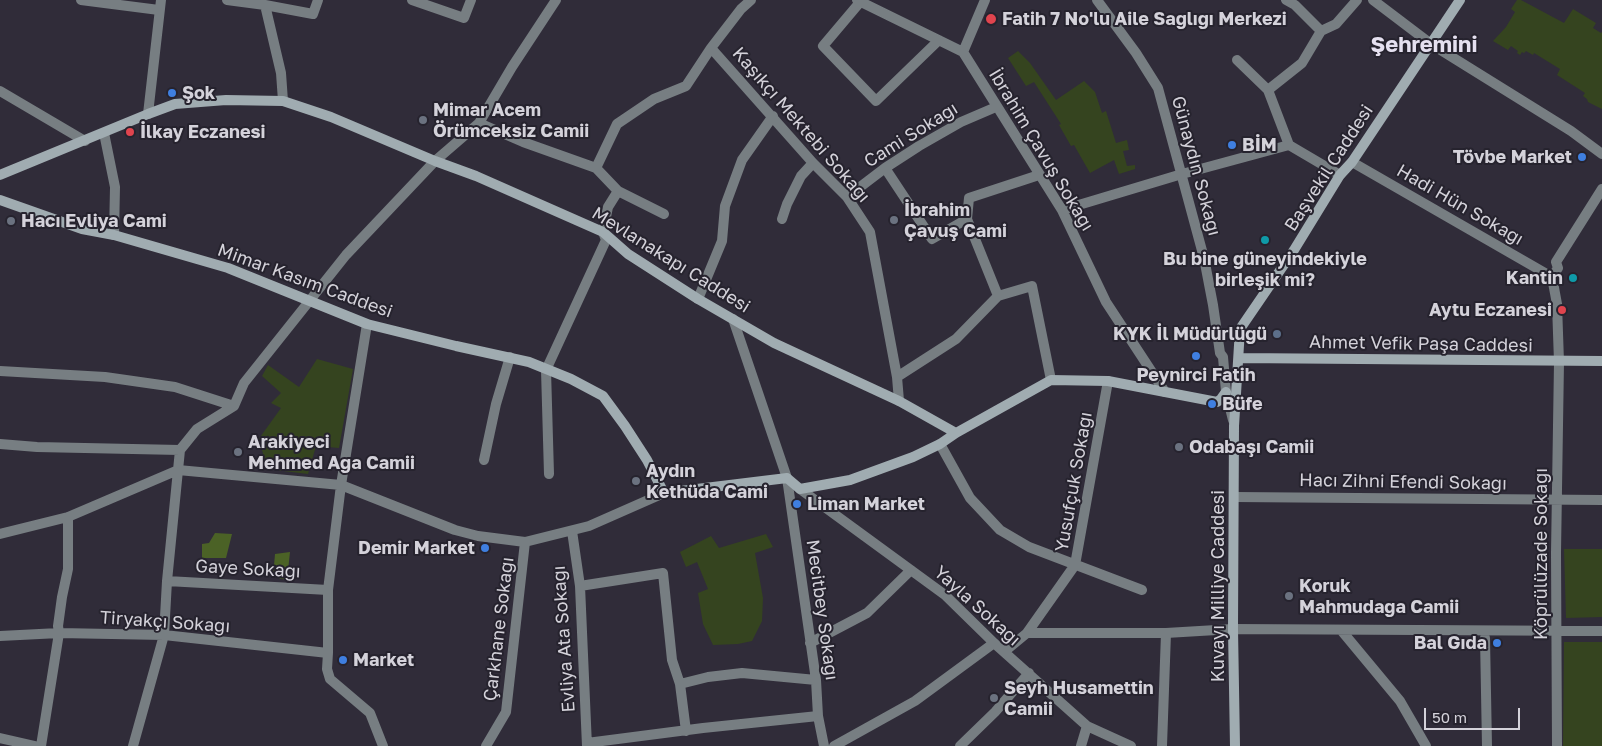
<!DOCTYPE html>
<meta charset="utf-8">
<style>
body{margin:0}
#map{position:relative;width:1602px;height:746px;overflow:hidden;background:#302c39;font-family:"Golos Text",sans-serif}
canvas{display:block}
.scale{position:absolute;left:1424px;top:708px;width:96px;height:22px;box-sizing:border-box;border:2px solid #d4d2da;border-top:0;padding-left:6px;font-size:15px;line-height:18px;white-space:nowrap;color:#d4d2da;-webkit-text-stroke:4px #26232e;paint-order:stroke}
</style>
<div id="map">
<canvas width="1602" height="746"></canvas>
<div class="scale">50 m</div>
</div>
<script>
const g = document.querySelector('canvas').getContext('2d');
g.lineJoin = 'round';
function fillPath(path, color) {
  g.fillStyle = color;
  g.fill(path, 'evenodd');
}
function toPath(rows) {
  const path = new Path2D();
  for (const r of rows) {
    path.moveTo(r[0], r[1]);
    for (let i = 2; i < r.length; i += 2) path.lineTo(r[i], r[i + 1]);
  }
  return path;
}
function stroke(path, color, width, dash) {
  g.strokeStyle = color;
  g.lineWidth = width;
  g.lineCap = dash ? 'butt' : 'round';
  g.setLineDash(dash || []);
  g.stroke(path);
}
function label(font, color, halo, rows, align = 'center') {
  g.font = font + ' "Golos Text",sans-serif';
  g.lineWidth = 4;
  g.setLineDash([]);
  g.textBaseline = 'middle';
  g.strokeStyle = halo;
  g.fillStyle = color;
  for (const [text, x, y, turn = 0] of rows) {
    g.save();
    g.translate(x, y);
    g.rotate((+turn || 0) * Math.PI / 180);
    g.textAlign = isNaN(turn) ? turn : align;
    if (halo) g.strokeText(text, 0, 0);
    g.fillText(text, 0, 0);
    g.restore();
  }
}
const green = toPath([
 [1517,0,1521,0,1564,23,1573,9,1596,23,1593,28,1601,33,1602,32,1602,109,1588,102,1587,99,1583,96,1585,93,1557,75,1560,69,1534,53,1533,55,1526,51,1524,53,1522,52,1520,55,1517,53,1518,51,1511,46,1508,50,1493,41,1506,27,1515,12,1511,9],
 [1018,51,1030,63,1056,100,1084,81,1095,92,1102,113,1106,111,1116,143,1127,140,1129,150,1123,151,1127,166,1135,165,1135,169,1119,174,1114,160,1090,173,1074,145,1071,146,1059,125,1061,124,1034,82,1026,86,1008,58],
 [317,359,353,369,339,448,316,446,308,474,259,468,263,453,258,440,281,408,271,403,281,393,262,376,268,365,299,387],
 [766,534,773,547,755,553,763,598,762,621,752,641,738,644,713,645,703,624,698,593,708,589,697,562,686,567,680,552,711,536,719,548],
 [1564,549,1602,549,1602,617,1566,618],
 [1564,642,1602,642,1602,746,1563,746]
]);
const forest = toPath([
 [215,533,232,534,226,558,202,558,202,544,209,543],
 [290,552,287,580,273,577,275,554]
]);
const street = toPath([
 [81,0,159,10],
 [227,0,265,5],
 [412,0,464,18,471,0],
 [857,0,963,52,1062,210,1106,302,1165,392],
 [1097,0,1136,53,1158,88,1204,258,1213,305,1220,353,1223,357,1226,392,1233,420],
 [1286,0,1295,5,1321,31],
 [1373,0,1431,44,1571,131,1602,154],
 [861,1,823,46,876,101,939,40],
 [711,48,813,163,847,197,870,232,897,377,899,401],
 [963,52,985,0],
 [1237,60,1268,90],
 [0,91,85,141],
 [283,101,281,73,265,5,313,14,318,0],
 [148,114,161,0],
 [479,123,523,142,596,168],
 [104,133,115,187,114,235],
 [1289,145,1268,90,1302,63,1321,31,1336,24,1357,0],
 [1352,162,1552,277],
 [885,168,932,239,967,219],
 [847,197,885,168,919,146,961,122,996,107],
 [1062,210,1182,174,1289,145,1340,175],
 [664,214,618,191,596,168,617,124,654,99,686,86,711,48,741,9,751,0],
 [782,219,787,204,801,176,813,163],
 [998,296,967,219,969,198,1039,175],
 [698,299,722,241,725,206,742,160,773,116],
 [733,319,787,478,816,680,818,716,824,746],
 [367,324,341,485,328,590,328,653,327,669,330,679,370,713,383,746],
 [0,371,105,377,175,387,234,406],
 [897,377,956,339,998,296,1032,286,1051,380],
 [0,444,37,447,180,450],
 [940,444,970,498,1000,530,1029,547,1142,590],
 [484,460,496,404,510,357],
 [549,474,546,370,606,240,603,232,608,207,618,191],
 [800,489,945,595,994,643,1087,726,1131,746],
 [1235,497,1602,500],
 [572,531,580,586,587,746],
 [0,534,68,517,178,470,341,485,455,530,478,536,525,542,589,526,664,493],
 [167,581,328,590],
 [580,586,663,573,672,660,680,684,686,731],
 [1341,630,1400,701,1426,746],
 [1027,633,1166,633,1233,629,1602,631],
 [0,636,59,633,164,635,328,653],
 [1485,638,1487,746],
 [810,643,867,613,911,570],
 [1004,652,1027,633,1075,565,1108,381],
 [680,684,708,677,742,673,816,680],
 [0,738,35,746],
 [587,743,703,728,818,716],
 [41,746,59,633,58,626,62,597,68,569,68,517],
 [133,746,164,635,167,581,180,450,197,429,234,406,244,383,346,255,435,161,479,123,512,67,556,0],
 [486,746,506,712,525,542],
 [834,746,915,701,994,643],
 [960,746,995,712,1029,673],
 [1081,746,1087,726],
 [1162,746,1166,633],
 [1557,746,1556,553,1559,362,1557,304,1552,277,1558,268,1556,262,1602,189]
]);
const secondary = toPath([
 [0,175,148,114,175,104,226,100,283,101,331,117,435,161,476,176,603,232,628,254,698,299,774,343,899,401,956,433],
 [0,200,82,229,114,235,228,268,367,324,456,346,529,362,571,379,603,396,625,426,647,460,664,493,787,478,800,489,850,480,913,457,940,444,956,433,1051,380,1108,381,1217,402,1221,399,1226,392],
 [1239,358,1602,361],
 [1235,746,1233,629,1234,426,1240,329,1294,250,1340,175,1352,162,1460,0]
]);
const markers = [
 [991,19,6,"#e0444e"],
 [172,93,5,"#3f7fe0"],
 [423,120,5,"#6b7280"],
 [130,132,5,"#e0444e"],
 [1232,145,5,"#3f7fe0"],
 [1582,157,5,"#3f7fe0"],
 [894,220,5,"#6b7280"],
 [11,221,5,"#6b7280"],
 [1265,240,5,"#0f9aa8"],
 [1573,278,5,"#0f9aa8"],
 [1562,310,5,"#e0444e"],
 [1277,334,5,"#5c6f8a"],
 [1196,356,5,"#3f7fe0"],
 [1212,404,5,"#3f7fe0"],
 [1179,447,5,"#6b7280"],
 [238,452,5,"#6b7280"],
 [636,481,5,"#6b7280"],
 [797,504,5,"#3f7fe0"],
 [485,548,5,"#3f7fe0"],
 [1289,596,5,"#6b7280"],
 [1497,643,5,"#3f7fe0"],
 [343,660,5,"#3f7fe0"],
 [994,698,5,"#6b7280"]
];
const poiNames = [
 ["Fatih 7 No'lu Aile Sağlığı Merkezi",1002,19],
 ["Şok",182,93],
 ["Mimar Acem",433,110],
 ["Örümceksiz Camii",433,131],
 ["İlkay Eczanesi",140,132],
 ["BİM",1242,145],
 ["Tövbe Market",1572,157,"right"],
 ["İbrahim",904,210],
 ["Çavuş Cami",904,231],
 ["Hacı Evliya Cami",21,221],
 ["Bu bine güneyindekiyle",1265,259,"center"],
 ["birleşik mi?",1265,280,"center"],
 ["Kantin",1563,278,"right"],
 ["Aytu Eczanesi",1552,310,"right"],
 ["KYK İl Müdürlüğü",1267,334,"right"],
 ["Peynirci Fatih",1196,375,"center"],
 ["Büfe",1222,404],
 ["Arakiyeci",248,442],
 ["Mehmed Ağa Camii",248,463],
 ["Odabaşı Camii",1189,447],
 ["Aydın",646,471],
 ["Kethüda Cami",646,492],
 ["Liman Market",807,504],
 ["Demir Market",475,548,"right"],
 ["Koruk",1299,586],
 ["Mahmudağa Camii",1299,607],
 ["Bal Gıda",1487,643,"right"],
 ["Market",353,660],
 ["Seyh Husamettin",1004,688],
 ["Camii",1004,709]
];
const streetNames = [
 ["Kaşıkçı Mektebi Sokağı",801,125,49],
 ["Cami Sokağı",911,135,-32],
 ["İbrahim Çavuş Sokağı",1041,150,59],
 ["Günaydın Sokağı",1196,166,75],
 ["Başvekil Caddesi",1329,168,-57],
 ["Hadi Hün Sokağı",1460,205,30],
 ["Mevlanakapı Caddesi",671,260,32],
 ["Mimar Kasım Caddesi",305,281,20],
 ["Ahmet Vefik Paşa Caddesi",1421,344,1],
 ["Yusufçuk Sokağı",1074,482,-80],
 ["Hacı Zihni Efendi Sokağı",1403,482,1],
 ["Köprülüzade Sokağı",1541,554,-90],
 ["Gaye Sokağı",248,569,3],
 ["Kuvayı Milliye Caddesi",1218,586,-90],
 ["Yayla Sokağı",977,606,42],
 ["Meсitbey Sokağı",822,610,82],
 ["Tiryakçı Sokağı",165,622,4],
 ["Çarkhane Sokağı",499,629,-83],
 ["Evliya Ata Sokağı",564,639,-94]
];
const districtNames = [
 ["Şehremini",1424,45]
];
fillPath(green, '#35441f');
fillPath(forest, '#4b6226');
stroke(street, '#777e82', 10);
stroke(secondary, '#a0acb1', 10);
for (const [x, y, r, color] of markers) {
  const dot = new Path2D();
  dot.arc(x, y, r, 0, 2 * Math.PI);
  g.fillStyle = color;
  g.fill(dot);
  stroke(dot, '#26232e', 2);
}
label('bold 18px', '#d4d2da', '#26232e', poiNames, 'left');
label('18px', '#d4d2da', '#26232e', streetNames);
label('bold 22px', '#e5e0f0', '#26232e', districtNames);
</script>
